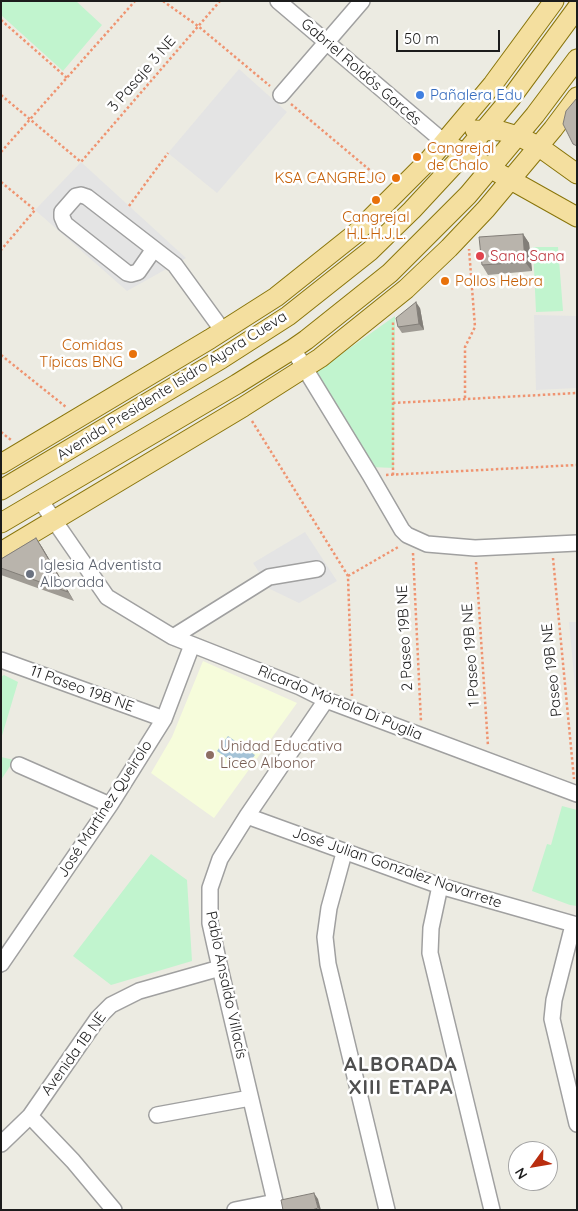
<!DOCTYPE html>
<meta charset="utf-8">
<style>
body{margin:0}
#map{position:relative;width:578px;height:1211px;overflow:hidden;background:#ecebe2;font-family:Quicksand,sans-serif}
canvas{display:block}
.frame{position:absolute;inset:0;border:2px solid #1c1c1c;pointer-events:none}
.north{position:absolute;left:508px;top:1141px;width:50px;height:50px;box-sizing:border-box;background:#fff;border:1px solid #a4a4a4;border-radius:50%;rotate:238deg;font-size:14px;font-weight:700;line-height:20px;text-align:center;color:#1c1c1c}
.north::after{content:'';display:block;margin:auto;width:18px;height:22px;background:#b92d0f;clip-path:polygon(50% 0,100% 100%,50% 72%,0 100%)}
.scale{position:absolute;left:396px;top:30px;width:104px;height:22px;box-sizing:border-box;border:2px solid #1c1c1c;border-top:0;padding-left:6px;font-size:15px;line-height:18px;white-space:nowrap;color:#1c1c1c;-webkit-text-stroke:4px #fff;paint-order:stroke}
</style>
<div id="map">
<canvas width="578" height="1211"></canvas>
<div class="frame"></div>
<div class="north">N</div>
<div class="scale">50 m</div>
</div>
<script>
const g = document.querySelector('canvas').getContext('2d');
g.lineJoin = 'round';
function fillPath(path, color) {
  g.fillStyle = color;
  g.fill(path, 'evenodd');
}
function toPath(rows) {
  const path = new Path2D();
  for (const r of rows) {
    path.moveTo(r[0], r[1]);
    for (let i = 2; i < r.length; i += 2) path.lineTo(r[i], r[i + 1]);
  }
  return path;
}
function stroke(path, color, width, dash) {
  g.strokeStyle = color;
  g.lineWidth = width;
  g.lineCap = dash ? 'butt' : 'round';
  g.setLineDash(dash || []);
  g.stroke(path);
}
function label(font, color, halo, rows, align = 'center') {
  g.font = font + ' Quicksand,sans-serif';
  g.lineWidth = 5;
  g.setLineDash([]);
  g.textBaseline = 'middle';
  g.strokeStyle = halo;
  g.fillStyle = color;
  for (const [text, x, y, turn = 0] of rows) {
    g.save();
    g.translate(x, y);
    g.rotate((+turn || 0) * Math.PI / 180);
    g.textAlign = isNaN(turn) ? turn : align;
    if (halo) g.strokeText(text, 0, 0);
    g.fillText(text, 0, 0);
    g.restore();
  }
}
const education = toPath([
 [203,661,297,703,214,818,151,773,172,737]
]);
const park = toPath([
 [1,1,76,1,102,25,63,71,1,15],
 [533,247,558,247,563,311,536,312],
 [395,316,394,468,371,467,316,372],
 [4,675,18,682,1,739,1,677],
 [1,757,14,760,1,780],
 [562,806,577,810,577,906,570,905,532,891,547,844,551,845],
 [151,854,187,880,192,961,111,985,73,956]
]);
const parking = toPath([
 [239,69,287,112,217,193,168,153],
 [81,162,186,258,127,291,35,210],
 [534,315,577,316,577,388,536,390],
 [305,532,337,581,299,603,270,589,253,563],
 [569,622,577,622,577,708]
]);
const water = toPath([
 [228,736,255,755,244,770,217,751]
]);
const path = toPath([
 [163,1,198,26,270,86],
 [1,20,67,78],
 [1,95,81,162,220,1],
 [291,104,384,182],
 [1,152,135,1],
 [1,182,35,210,1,250],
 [129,206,168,153],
 [1,355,66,407],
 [465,398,465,347,475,327,469,249],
 [393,403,577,393],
 [252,421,348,576,352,696],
 [1,432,11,440],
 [386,475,577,465],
 [393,475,393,320],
 [413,553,421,722],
 [553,558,574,779],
 [476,562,488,746],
 [348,576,400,546]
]);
const minor = toPath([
 [278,1,444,142],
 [281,95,362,1],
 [154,249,138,272,131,274,127,273,65,224,62,217,62,212,76,196,81,195,87,197,175,265,223,331],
 [293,349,370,475,402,530,407,535,427,544,475,548,577,543],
 [40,500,107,597,173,637,300,687,326,700,577,794],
 [173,637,269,577,317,569],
 [1,660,164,719],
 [19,765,110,805],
 [247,816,440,886,577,925],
 [344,853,329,908,325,937,328,964,387,1210],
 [440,886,431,928,430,953,492,1210],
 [573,925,554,1000,552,1019,577,1124],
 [1,964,110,805,164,719,192,645],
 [157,1115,250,1098],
 [30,1116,73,1161,114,1210],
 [1,1144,30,1116,98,1018,111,1005,139,991,220,968],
 [235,1210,275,1202],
 [277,1210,220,968,210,923,210,888,220,859,247,816,326,700]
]);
const major = toPath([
 [475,130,501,131,518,136,538,146,577,174],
 [454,148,577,217],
 [1,464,210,339,276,297,355,234,429,160,493,84,554,1],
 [1,490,221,359,288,316,370,251,412,210,464,154,511,98,577,8],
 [1,523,237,384,293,349,306,340,390,273,468,195,535,115,577,59],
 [1,552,243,407,320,358,406,289,449,248,486,209,553,129,577,97]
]);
const wall = toPath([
 [523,234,529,243,532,271,488,275,482,265],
 [420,308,424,330,402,333,398,327],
 [36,538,42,547,74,601,1,575,1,559]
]);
const shadedWall = toPath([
 [523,234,529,243,532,271,525,262],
 [416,302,420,308,424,330,419,324],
 [36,538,42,547,74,601,68,592],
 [314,1193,318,1199,321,1210,319,1210,318,1208]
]);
const building = toPath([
 [577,98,577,146,573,144,563,124,566,111,577,98],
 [523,234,525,262,482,265,479,237,523,234],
 [416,302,419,324,398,327,396,318,416,302],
 [36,538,68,592,1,568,1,559,36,538],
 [314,1193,318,1208,312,1210,283,1210,281,1200,314,1193]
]);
const markers = [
 [420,95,5,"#3f7fe0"],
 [417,157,5,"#e8710a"],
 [396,178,5,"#e8710a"],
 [376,200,5,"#e8710a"],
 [480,256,5,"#e0444e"],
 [445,281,5,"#e8710a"],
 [133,354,5,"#e8710a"],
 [30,574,5,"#6b7280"],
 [210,755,5,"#8d6e63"]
];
const streetNames = [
 ["Gabriel Roldós Garcés",361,72,41],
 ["3 Pasaje 3 NE",142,74,-49],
 ["Avenida Presidente Isidro Ayora Cueva",172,386,-32],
 ["2 Paseo 19B NE",405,638,-93],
 ["1 Paseo 19B NE",471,655,-94],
 ["Paseo 19B NE",552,670,-96],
 ["11 Paseo 19B NE",82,689,20],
 ["Ricardo Mórtola Di Puglia",340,703,22],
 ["José Martínez Queirolo",105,809,-57],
 ["José Julian Gonzalez Navarrete",397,868,19],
 ["Pablo Ansaldo Villacís",226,985,78],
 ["Avenida 1B NE",74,1054,-54]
];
const shopNames = [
 ["Pañalera Edu",430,95]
];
const foodNames = [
 ["Cangrejal",427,148],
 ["de Chalo",427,165],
 ["KSA CANGREJO",386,178,"right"],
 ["Cangrejal",376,217,"center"],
 ["H.L.H.J.L.",376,234,"center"],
 ["Pollos Hebra",455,281],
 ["Comidas",123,345,"right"],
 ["Típicas BNG",123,362,"right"]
];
const healthNames = [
 ["Sana Sana",490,256]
];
const worshipNames = [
 ["Iglesia Adventista",40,565],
 ["Alborada",40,582]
];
const educationNames = [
 ["Unidad Educativa",220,746],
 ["Liceo Albonor",220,763]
];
const districtNames = [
 ["ALBORADA",401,1065],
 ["XIII ETAPA",401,1088]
];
fillPath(education, '#f6fcdb');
fillPath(park, '#c1f4ce');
fillPath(parking, '#e4e4e4');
fillPath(water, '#a5c3d7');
stroke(minor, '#a0a0a0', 18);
stroke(major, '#89750b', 21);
stroke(path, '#ef9471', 2.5, [2.5, 2.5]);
stroke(minor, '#fff', 15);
stroke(major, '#f4df9f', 19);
fillPath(wall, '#9f9b94');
fillPath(shadedWall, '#827e78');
fillPath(building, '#b9b4ac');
stroke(building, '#827e78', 1);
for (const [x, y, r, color] of markers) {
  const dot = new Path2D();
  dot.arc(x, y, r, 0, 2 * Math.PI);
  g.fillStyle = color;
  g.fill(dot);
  stroke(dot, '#fff', 2);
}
label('15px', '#1c1c1c', '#fff', streetNames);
label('15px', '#366cbe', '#fff', shopNames, 'left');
label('15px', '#c56008', '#fff', foodNames, 'left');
label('15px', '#be3a42', '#fff', healthNames, 'left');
label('15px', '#5b616d', '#fff', worshipNames, 'left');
label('15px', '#785e54', '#fff', educationNames, 'left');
g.letterSpacing = '1px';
label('bold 20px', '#4f4f4f', '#fff', districtNames);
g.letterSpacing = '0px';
</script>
